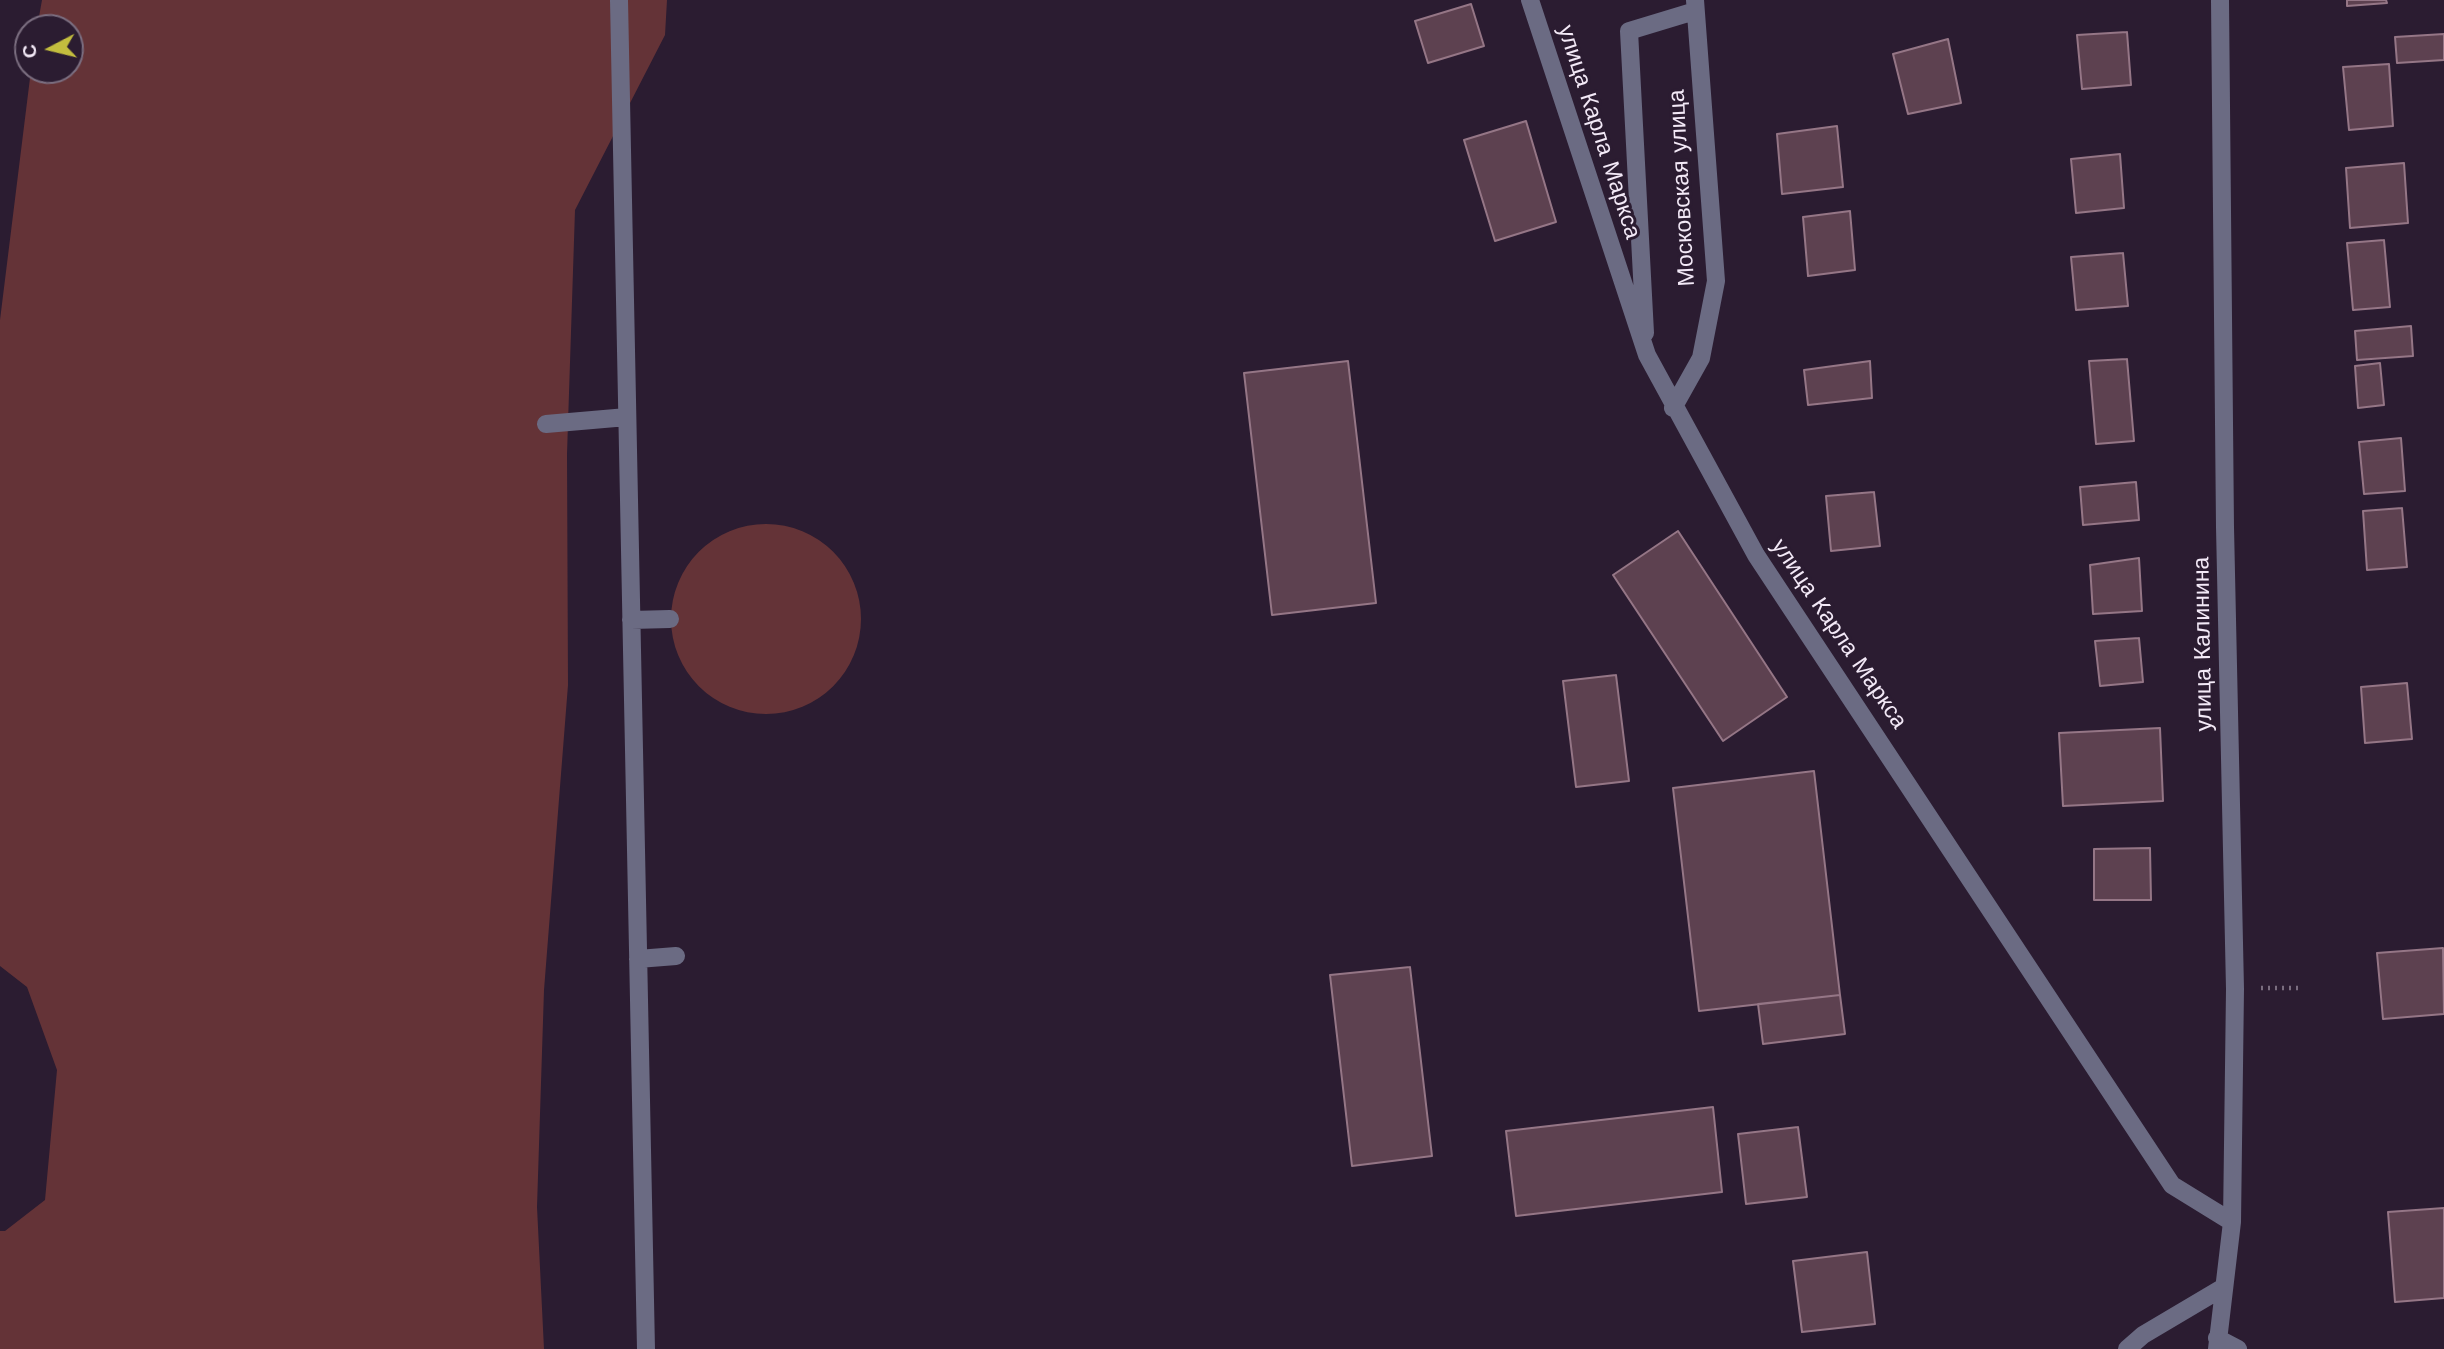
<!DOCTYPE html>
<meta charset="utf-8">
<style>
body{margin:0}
#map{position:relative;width:2444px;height:1349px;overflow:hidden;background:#2b1c31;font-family:"Work Sans",sans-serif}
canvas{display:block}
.north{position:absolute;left:14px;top:14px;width:70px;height:70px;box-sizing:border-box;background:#2b1c31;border:2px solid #7b6e80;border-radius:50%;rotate:263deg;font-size:19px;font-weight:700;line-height:28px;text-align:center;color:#f3e9f7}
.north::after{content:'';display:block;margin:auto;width:24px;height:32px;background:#c3bd3e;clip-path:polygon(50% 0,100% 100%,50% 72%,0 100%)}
</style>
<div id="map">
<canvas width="2444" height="1349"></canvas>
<div class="north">С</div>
</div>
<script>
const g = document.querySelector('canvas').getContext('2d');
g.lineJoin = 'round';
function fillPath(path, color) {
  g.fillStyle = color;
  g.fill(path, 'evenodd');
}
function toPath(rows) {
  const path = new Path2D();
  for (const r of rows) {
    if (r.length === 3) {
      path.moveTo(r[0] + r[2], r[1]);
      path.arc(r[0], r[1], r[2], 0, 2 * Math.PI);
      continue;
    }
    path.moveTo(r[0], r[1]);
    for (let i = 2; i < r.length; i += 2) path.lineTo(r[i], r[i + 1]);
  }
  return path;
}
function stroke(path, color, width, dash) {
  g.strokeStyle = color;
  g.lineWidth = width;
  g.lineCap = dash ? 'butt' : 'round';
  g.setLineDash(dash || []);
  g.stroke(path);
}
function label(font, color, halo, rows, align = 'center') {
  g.font = font + ' "Work Sans",sans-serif';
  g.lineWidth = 6;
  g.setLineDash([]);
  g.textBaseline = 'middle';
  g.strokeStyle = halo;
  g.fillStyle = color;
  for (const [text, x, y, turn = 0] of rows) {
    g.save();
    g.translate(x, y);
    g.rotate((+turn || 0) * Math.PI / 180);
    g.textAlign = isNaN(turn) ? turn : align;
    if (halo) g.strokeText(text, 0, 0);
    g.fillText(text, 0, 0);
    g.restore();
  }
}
const green = toPath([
 [42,0,667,0,665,35,575,210,567,454,568,685,544,990,537,1207,544,1349,0,1349,0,1231,5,1231,45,1200,57,1070,27,987,0,966,0,320,31,70,70,70,70,28,37,28],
 [766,619,95]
]);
const building = toPath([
 [2347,0,2386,0,2387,3,2347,6,2347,0],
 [1471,4,1484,46,1428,63,1415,21,1471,4],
 [2127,32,2131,85,2082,89,2077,35,2127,32],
 [2444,34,2444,60,2397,63,2395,37,2444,34],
 [1948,39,1961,103,1908,114,1893,54,1948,39],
 [2389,64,2393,126,2349,130,2343,67,2389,64],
 [1526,121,1556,222,1495,241,1464,140,1526,121],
 [1837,126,1843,187,1782,194,1777,134,1837,126],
 [2120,154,2124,208,2076,213,2071,159,2120,154],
 [2404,163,2408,223,2350,228,2346,168,2404,163],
 [1850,211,1855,270,1808,276,1803,217,1850,211],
 [2384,240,2390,307,2353,310,2347,243,2384,240],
 [2123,253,2128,306,2076,310,2071,257,2123,253],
 [2411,326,2413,356,2357,360,2355,331,2411,326],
 [2127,359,2134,441,2096,444,2089,361,2127,359],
 [1348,361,1376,603,1272,615,1244,373,1348,361],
 [1870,361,1872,398,1808,405,1804,370,1870,361],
 [2380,363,2384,405,2358,408,2355,366,2380,363],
 [2401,438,2405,491,2364,494,2359,442,2401,438],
 [2136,482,2139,520,2083,525,2080,487,2136,482],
 [1874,492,1880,546,1831,551,1826,496,1874,492],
 [2402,508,2407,567,2367,570,2363,511,2402,508],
 [1678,531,1787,697,1723,741,1613,575,1678,531],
 [2139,558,2142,611,2093,614,2090,565,2139,558],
 [2139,638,2143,682,2100,686,2095,641,2139,638],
 [1616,675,1629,781,1576,787,1563,681,1616,675],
 [2407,683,2412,739,2365,743,2361,687,2407,683],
 [2160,728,2163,801,2063,806,2059,733,2160,728],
 [1814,771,1840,995,1699,1011,1673,788,1814,771],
 [2150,848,2151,900,2094,900,2094,849,2150,848],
 [2443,948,2444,1014,2383,1019,2377,953,2443,948],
 [1410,967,1432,1156,1352,1166,1330,975,1410,967],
 [1840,995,1845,1034,1763,1044,1758,1004,1840,995],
 [1713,1107,1722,1192,1516,1216,1506,1131,1713,1107],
 [1798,1127,1807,1197,1746,1204,1738,1134,1798,1127],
 [2444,1208,2444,1298,2395,1302,2388,1212,2444,1208],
 [1867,1252,1875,1324,1802,1332,1793,1261,1867,1252]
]);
const path = toPath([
 [2261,988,2301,988]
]);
const minor = toPath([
 [619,0,646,1349],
 [1530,0,1647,355,1756,555,2172,1185,2232,1222],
 [1645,333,1629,31,1695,11],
 [1673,408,1701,358,1716,281,1695,0],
 [546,424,627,417],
 [631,620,670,619],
 [638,959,676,956],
 [2217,1338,2238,1349],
 [2127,1349,2143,1335,2224,1287],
 [2217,1349,2232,1222,2235,989,2225,527,2220,0]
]);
const streetNames = [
 ["улица Карла Маркса",1599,132,72],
 ["Московская улица",1682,188,-93],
 ["улица Карла Маркса",1839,634,56],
 ["улица Калинина",2203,644,-91]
];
fillPath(green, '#643337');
fillPath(building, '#5d4150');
stroke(building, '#957686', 2);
stroke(path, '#7a6d7f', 4.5, [2, 5]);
stroke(minor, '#6b6b83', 18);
label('23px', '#f3e9f7', '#2b1c31', streetNames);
</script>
